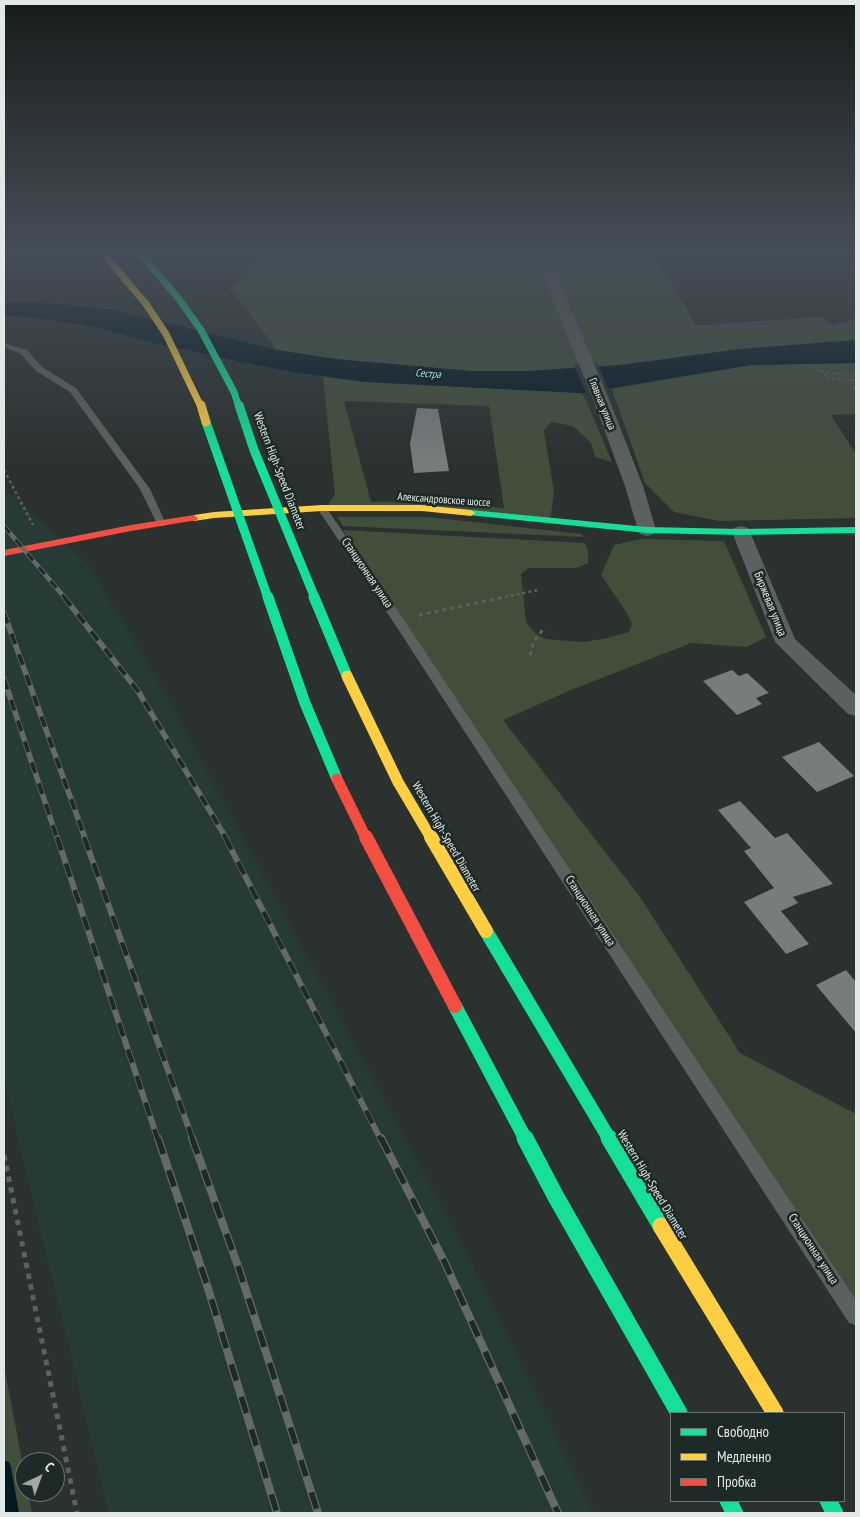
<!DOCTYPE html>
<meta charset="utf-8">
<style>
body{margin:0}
#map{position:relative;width:860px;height:1517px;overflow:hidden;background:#2a312f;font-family:"PT Sans Narrow",sans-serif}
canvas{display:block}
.frame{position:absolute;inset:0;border:5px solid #e1e9e6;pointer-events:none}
.legend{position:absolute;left:670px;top:1412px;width:175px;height:90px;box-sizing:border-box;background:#1d2a27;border:1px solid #6b7673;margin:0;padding:6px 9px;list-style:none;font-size:15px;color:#e1e9e6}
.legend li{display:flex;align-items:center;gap:10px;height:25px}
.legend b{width:25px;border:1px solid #6b7673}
.north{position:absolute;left:15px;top:1452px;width:50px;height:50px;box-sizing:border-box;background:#1d2a27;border:1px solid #6b7673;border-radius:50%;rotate:42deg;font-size:14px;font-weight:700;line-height:20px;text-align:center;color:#e1e9e6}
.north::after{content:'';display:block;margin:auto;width:18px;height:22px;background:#a1a9a6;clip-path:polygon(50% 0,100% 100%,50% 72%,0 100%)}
</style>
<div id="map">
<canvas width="860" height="1517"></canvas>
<div class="frame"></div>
<ul class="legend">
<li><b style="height:6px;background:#16e098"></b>Свободно</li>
<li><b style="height:6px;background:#ffcf43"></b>Медленно</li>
<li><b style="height:6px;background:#f24e42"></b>Пробка</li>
</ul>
<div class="north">С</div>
</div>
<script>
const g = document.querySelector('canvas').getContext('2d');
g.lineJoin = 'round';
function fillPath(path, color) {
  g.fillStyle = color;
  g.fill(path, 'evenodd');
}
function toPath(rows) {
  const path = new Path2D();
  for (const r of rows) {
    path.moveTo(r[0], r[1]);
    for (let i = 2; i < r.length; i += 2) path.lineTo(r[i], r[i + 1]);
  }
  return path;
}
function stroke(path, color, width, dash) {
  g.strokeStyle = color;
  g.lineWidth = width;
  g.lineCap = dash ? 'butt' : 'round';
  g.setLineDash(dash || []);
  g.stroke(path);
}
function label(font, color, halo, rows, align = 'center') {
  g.font = font + ' "PT Sans Narrow",sans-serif';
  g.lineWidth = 5;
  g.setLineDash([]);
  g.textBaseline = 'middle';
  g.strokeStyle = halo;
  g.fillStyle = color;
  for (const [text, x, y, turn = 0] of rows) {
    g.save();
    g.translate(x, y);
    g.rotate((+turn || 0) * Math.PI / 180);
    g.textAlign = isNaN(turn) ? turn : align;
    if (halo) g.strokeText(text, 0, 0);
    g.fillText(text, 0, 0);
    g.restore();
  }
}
const built = toPath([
 [4,488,87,563,162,687,466,1251,594,1513,109,1513,4,1079]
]);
const green = toPath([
 [248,253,654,253,696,325,822,317,832,326,856,318,856,340,741,349,620,365,528,371,471,371,335,359,277,350,230,288,261,258],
 [856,363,856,414,831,415,856,454,856,518,719,521,674,512,645,483,612,389,751,365],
 [323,377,366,382,581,393,586,400,612,462,595,457,591,443,573,426,551,422,544,431,554,492,550,522,422,508,326,508,335,494],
 [344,401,489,406,504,508,428,501,371,502],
 [337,517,428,517,582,534,583,537,343,526],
 [343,530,585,543,588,552,588,563,576,568,528,568,521,574,526,622,535,633,545,639,583,642,603,639,629,632,632,624,627,613,601,575,614,545,641,539,724,541,766,637,747,647,691,643,571,690,503,720,640,897,740,1053,856,1114,856,1316,395,615],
 [4,1365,25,1477,25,1492,28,1492,32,1513,4,1513]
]);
const water = toPath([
 [4,302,63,304,113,310,277,350,335,359,471,371,528,371,620,365,741,349,856,340,856,363,751,365,581,393,366,382,294,372,251,364,150,342,91,326,54,320,4,315]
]);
const pier = toPath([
 [597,363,610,392,587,395,574,365]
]);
const stream = toPath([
 [4,1460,9,1462,11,1467,19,1513,5,1513,4,1460]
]);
const building = toPath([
 [417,408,438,409,449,471,414,473,410,444],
 [732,670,739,676,747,673,769,693,756,698,762,704,737,715,703,681],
 [819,742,854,776,817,792,782,757],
 [740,801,775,838,787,833,833,884,793,897,798,903,781,911,809,944,786,954,744,902,774,888,744,851,751,848,718,810],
 [846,970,856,982,856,1033,816,985]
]);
const pathFar3 = toPath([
 [813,366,819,371,856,376],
 [820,371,830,379,856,380],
 [852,388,856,388]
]);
const pathFar2 = toPath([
 [4,470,33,525],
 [499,598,538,590]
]);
const pathFar1 = toPath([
 [419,615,505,597],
 [530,655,534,641,545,627]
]);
const path = toPath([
 [4,1155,77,1513]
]);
const lane = toPath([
 [4,343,27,350,42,367,76,388,150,489,166,524,164,526,158,526,140,489,70,392,36,371,21,354,4,347,4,343],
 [322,505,325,506,402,617,856,1300,856,1325,849,1323,394,623,317,508,322,505]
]);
const street = toPath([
 [534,253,547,253,609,399,643,486,656,530,654,534,647,536,640,534,638,530,625,486,593,399,534,253],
 [741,526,748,528,750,532,795,639,856,695,856,716,848,714,775,642,732,532,734,528,741,526]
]);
const fast = toPath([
 [471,510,647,527,741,529,856,527,856,533,741,535,647,533,468,515,467,513,471,510],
 [719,1501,738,1501,744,1513,725,1513,719,1501],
 [819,1501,838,1501,844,1513,825,1513,819,1501]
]);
const slow = toPath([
 [322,505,422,505,471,510,475,513,471,516,422,511,322,511,214,518,194,521,190,518,194,515,214,512,322,505]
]);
const jam = toPath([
 [194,515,198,518,197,520,131,531,4,556,4,550,131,525,194,515]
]);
const railFar3 = toPath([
 [4,526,65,598]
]);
const railFar2 = toPath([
 [64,597,138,691,226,838],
 [4,613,85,838],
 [4,679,57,838]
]);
const railFar1 = toPath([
 [57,837,158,1140],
 [84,837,193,1140],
 [225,837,381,1140]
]);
const rail = toPath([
 [158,1138,207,1285,277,1513],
 [192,1138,239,1269,318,1513],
 [381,1138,445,1263,558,1513]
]);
const fastBridgeFar4 = toPath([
 [140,253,178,298,201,330,234,392,239,407]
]);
const fastBridgeFar3 = toPath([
 [239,405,254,450,315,598],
 [206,422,268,598]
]);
const fastBridgeFar2 = toPath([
 [268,597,305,703,337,779],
 [314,597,347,676]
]);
const fastBridgeFar1 = toPath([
 [486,931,610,1140],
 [455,1006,526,1140]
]);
const fastBridge = toPath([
 [525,1138,556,1197,679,1413],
 [609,1138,661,1226]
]);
const slowBridgeFar4 = toPath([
 [103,253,146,304,166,334,201,407]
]);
const slowBridgeFar3 = toPath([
 [201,405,206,422]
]);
const slowBridgeFar2 = toPath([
 [347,676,398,782,431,838]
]);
const slowBridgeFar1 = toPath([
 [431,837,486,931]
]);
const slowBridge = toPath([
 [661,1226,775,1413]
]);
const jamBridgeFar1 = toPath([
 [337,779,366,838]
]);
const jamBridge = toPath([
 [366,837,455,1006]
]);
const farWaternames = [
 ["Сестра",428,374,4]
];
const farStreetnames = [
 ["Главная улица",602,404,68],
 ["Александровское шоссе",444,500,4]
];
const streetNames = [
 ["Western High-Speed Diameter",279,471,69],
 ["Станционная улица",367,573,56],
 ["Биржевая улица",770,604,68],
 ["Western High-Speed Diameter",446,837,60],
 ["Станционная улица",590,911,57],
 ["Western High-Speed Diameter",652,1185,59],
 ["Станционная улица",813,1249,57]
];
fillPath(built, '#273b36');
fillPath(green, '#414e3a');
fillPath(water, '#041a23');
fillPath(pier, '#2a312f');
fillPath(stream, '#041a23');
fillPath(building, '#777d7c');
stroke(pathFar3, '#5c605e', 2, [2.5, 2.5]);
stroke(pathFar2, '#5c605e', 2.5, [3, 3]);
stroke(pathFar1, '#5c605e', 3, [4, 4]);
stroke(path, '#5c605e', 5, [5.5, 5.5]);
fillPath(lane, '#5c605e');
fillPath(street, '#5c605e');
fillPath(fast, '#16e098');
fillPath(slow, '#ffcf43');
fillPath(jam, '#f24e42');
stroke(railFar3, '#656967', 4.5);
stroke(railFar2, '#656967', 5.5);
stroke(railFar1, '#656967', 6);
stroke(rail, '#656967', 8);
stroke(railFar3, '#1d2a27', 3, [9]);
stroke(railFar2, '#1d2a27', 4, [11]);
stroke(railFar1, '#1d2a27', 4.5, [14]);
stroke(rail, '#1d2a27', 5.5, [17]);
stroke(fastBridgeFar4, '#16e098', 7);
stroke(fastBridgeFar3, '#16e098', 9);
stroke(fastBridgeFar2, '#16e098', 11);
stroke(fastBridgeFar1, '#16e098', 14);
stroke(fastBridge, '#16e098', 17);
stroke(slowBridgeFar4, '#ffcf43', 7);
stroke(slowBridgeFar3, '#ffcf43', 9);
stroke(slowBridgeFar2, '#ffcf43', 11);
stroke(slowBridgeFar1, '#ffcf43', 14);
stroke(slowBridge, '#ffcf43', 17);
stroke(jamBridgeFar1, '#f24e42', 11);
stroke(jamBridge, '#f24e42', 14);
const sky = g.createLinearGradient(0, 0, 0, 466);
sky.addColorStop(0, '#171b1a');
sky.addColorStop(0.54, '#444e58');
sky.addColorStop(1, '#444e5800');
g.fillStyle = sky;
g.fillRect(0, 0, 860, 466);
label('italic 11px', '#9eddf4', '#1d2a27', farWaternames);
label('11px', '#e1e9e6', '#1d2a27', farStreetnames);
label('12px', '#e1e9e6', '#1d2a27', streetNames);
</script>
